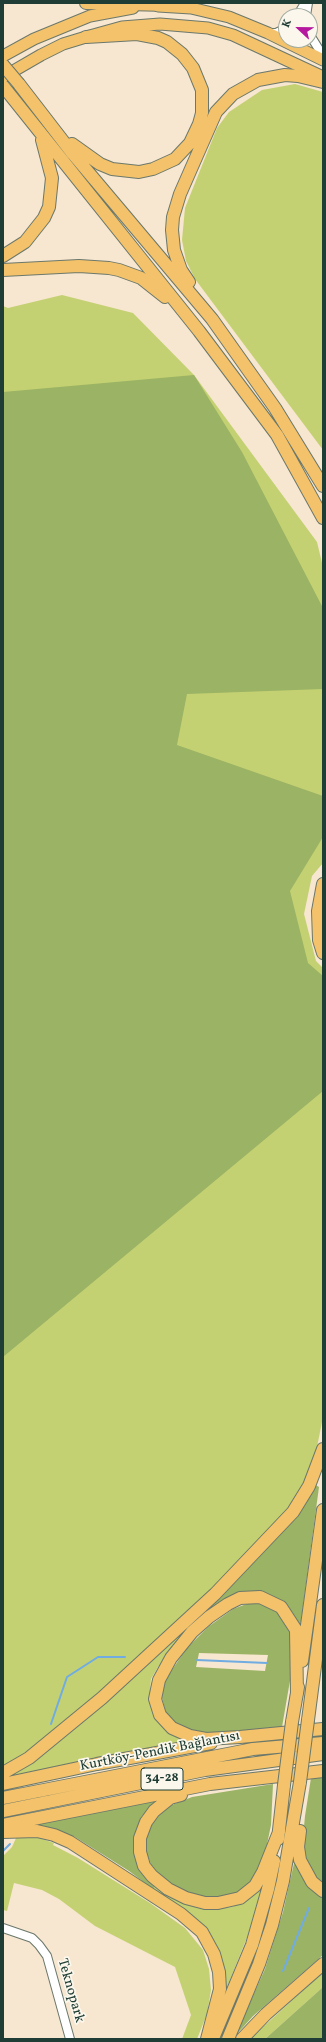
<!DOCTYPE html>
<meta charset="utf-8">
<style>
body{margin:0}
#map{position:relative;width:326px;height:2042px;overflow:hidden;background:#f7e6d0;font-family:Vollkorn,serif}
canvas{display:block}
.frame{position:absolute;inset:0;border:4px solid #1f3d34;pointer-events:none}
.north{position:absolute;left:278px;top:8px;width:40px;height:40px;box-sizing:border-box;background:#fbf7ec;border:1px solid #a3ada2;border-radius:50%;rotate:292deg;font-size:11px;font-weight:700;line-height:16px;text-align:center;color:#1f3d34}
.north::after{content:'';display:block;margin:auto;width:14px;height:18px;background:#b5179e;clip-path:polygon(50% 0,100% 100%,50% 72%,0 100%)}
</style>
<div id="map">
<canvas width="326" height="2042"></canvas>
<div class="frame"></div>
<div class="north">K</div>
</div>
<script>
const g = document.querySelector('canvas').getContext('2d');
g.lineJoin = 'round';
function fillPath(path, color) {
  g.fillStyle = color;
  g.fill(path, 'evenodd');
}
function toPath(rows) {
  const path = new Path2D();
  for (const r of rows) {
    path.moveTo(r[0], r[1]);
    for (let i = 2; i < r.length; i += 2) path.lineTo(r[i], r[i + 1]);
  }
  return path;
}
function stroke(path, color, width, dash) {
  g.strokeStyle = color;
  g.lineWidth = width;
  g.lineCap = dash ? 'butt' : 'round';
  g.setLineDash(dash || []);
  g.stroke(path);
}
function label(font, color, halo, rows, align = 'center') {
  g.font = font + ' Vollkorn,serif';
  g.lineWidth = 3.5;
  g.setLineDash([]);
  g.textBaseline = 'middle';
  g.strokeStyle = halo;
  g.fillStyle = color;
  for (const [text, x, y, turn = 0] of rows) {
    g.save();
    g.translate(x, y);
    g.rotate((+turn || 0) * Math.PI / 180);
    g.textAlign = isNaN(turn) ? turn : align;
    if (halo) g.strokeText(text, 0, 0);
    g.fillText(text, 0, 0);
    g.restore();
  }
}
const green = toPath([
 [295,84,323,92,323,450,195,279,186,261,182,240,185,208,217,128,229,112,262,90],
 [62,295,133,313,194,375,317,542,323,567,323,863,312,876,304,914,316,961,323,968,323,1417,315,1457,308,1478,284,1516,178,1623,93,1699,24,1754,3,1768,3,306,8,308],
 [186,1626,187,1629,158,1667,151,1679,150,1691,151,1701,189,1742,3,1779],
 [16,1838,39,1838,54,1843,53,1845,78,1858,150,1903,185,1928,203,1950,209,1969,211,1990,207,2014,197,2039,182,2039,191,2015,175,1967,95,1926,59,1899,42,1890,14,1883,7,1911,3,1910,3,1856,12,1847],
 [263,1885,248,1935,225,1992,214,1944,153,1889,155,1886,177,1900,202,1908,216,1909,232,1907,240,1903],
 [323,1972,323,1987,265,2039,250,2039]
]);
const forest = toPath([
 [194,375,242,452,323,608,323,689,187,694,177,745,323,796,323,837,290,891,308,963,323,976,323,1091,3,1357,3,392],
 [314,1484,319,1487,300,1628,292,1612,282,1601,261,1591,232,1595,210,1609,187,1629,186,1626],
 [252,1602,264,1604,273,1609,281,1615,292,1631,292,1669,282,1727,233,1733,207,1734,192,1733,177,1725,166,1713,162,1698,165,1680,187,1648,208,1627,233,1609],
 [199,1653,268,1655,265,1671,196,1667],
 [323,1777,323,1887,304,1859,302,1848,305,1816,311,1778],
 [273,1784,271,1825,265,1854,256,1877,246,1889,228,1899,204,1899,186,1893,163,1880,152,1867,146,1852,147,1834,155,1818,167,1807,192,1797],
 [160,1798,142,1816,136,1832,135,1846,155,1886,153,1889,129,1871,75,1837,57,1830,29,1825],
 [295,1859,323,1895,323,1955,253,2016,235,2036,265,1969,283,1912],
 [323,1987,323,2039,265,2039]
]);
const stream = toPath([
 [197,1660,267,1663],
 [51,1724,67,1677,98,1657,125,1657],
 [3,1851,10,1844],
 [283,1971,309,1908]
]);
const minor = toPath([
 [297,16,305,3],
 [306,16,308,3],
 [268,33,276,33,286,28],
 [310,35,323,56],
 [3,1928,32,1938,39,1945,47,1956,70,2039]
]);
const major = toPath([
 [158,6,191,8,229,17,268,33,323,60],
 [3,56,34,39,90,16,133,8],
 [3,77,41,55,63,44,86,37,122,27,160,24,208,28,233,35,323,77]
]);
const highway = toPath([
 [86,3,167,5],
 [19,84,73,154,212,319,275,408,323,486],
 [3,86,199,331,277,435,323,518],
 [72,144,100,164,112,169,139,172,153,169,175,159,190,143,199,124,202,113,202,90,193,68,182,54,167,42,158,38,137,34,86,37],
 [3,256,25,242,44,218,49,207,52,178,42,140],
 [3,270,79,266,109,268,119,270,141,278,165,297],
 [189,282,181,270,174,250,172,230,173,217,180,194,216,112,233,94,258,80,285,75,298,76,323,82],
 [323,884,318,911,319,940,323,953],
 [302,1661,323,1510],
 [297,1694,296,1630,281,1607,260,1597,240,1598,228,1604,209,1617,192,1632,171,1658,159,1680,155,1699,160,1715,172,1728,190,1736,206,1739,240,1737,323,1729],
 [308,1720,323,1605],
 [292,1722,298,1687],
 [3,1773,29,1758,102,1698,215,1594,293,1512,309,1486,323,1449],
 [3,1784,97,1764,211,1743],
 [181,1795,170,1798,154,1811,146,1822,140,1838,140,1852,144,1866,152,1876,168,1889,186,1898,205,1903,218,1903,240,1898,255,1886,263,1872,279,1832],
 [3,1798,253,1749,323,1743],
 [3,1811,205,1770,323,1754],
 [3,1825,210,1784,323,1771],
 [300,1831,298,1847,300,1860,312,1882,323,1891],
 [3,1832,37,1831,54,1835,70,1842,181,1914,202,1932,214,1954,219,1972,220,1989,207,2039],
 [278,1839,284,1785],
 [214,2036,252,1945,268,1889,274,1861],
 [228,2039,259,1964,272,1925,283,1881,300,1782],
 [242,2039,266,2014,323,1964]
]);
const highwayBridge = toPath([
 [3,65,19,84],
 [300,1782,308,1720],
 [284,1785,292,1722]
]);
const shields = [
 [162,1779,42]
];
const shieldNames = [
 ["34-28",162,1779]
];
const streetNames = [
 ["Kurtköy-Pendik Bağlantısı",160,1752,-11],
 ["Teknopark",70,1991,74]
];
fillPath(green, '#c4d172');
fillPath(forest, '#9bb364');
stroke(stream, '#70ace2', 2);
stroke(minor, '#6b786b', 10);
stroke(major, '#6b786b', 13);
stroke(highway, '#6b786b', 14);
stroke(minor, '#fff', 8);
stroke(major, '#f3c26a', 11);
stroke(highway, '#f3c26a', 12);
stroke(highwayBridge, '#6b786b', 14, []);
stroke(highwayBridge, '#f3c26a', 12);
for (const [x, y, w] of shields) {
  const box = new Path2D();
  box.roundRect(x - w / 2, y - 11, w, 22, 3);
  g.fillStyle = '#fbf7ec';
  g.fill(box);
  stroke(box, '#1f3d34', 1);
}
label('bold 13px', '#1f3d34', null, shieldNames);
label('14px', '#1f3d34', '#fbf7ec', streetNames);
</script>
